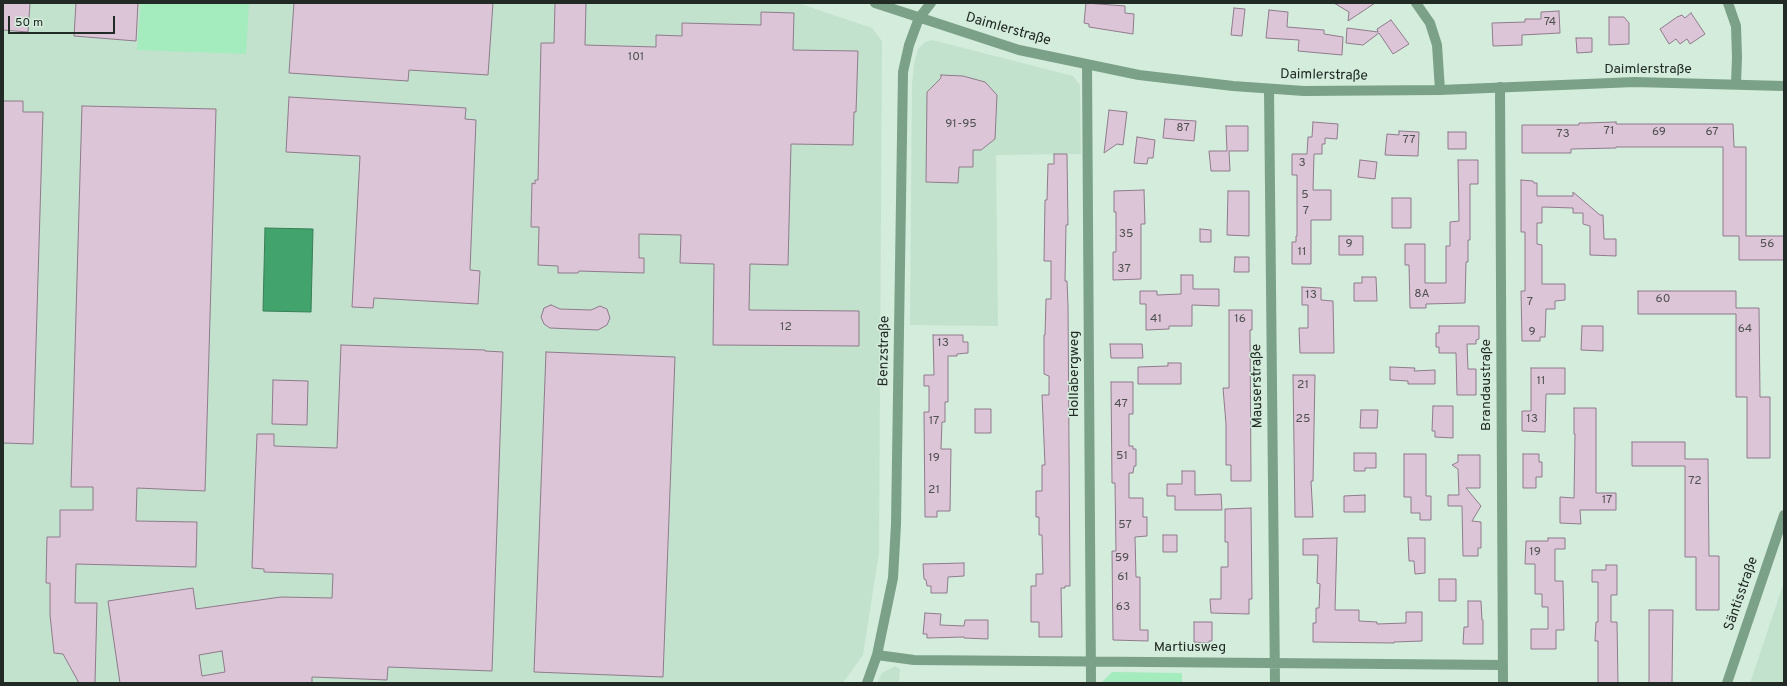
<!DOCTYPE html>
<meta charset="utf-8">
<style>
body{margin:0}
#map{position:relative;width:1787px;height:686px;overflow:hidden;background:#d4ecdc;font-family:Overpass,sans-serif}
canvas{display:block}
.frame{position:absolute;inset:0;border:4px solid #212a24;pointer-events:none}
.scale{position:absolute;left:8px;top:16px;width:107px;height:18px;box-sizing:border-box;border:2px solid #212a24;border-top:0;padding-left:5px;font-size:12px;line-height:14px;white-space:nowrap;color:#212a24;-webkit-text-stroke:3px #d4ecdc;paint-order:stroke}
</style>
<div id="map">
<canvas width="1787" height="686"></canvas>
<div class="frame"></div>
<div class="scale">50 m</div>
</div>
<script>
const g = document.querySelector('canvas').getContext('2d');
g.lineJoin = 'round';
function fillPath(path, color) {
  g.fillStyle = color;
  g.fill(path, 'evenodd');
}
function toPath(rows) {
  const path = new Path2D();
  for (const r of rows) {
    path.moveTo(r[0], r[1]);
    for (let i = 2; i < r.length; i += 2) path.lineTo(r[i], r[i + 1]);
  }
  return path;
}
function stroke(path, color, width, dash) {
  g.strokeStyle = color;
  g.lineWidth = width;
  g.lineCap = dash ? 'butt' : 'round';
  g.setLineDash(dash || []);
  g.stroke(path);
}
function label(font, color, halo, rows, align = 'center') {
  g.font = font + ' Overpass,sans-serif';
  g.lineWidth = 3;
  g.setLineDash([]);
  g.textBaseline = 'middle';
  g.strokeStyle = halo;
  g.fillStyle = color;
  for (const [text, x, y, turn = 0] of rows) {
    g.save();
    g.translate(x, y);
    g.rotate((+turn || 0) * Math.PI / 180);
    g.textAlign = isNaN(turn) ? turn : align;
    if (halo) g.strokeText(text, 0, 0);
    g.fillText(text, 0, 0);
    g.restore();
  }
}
const built = toPath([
 [3,3,798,3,872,28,882,41,879,552,863,655,843,683,3,683],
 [932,40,1073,76,1080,85,1081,154,996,155,998,326,910,325,912,85,914,64,918,49,925,42],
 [1784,582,1784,683,1750,683],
 [895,666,900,669,899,683,877,683,882,673]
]);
const green = toPath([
 [141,3,249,3,246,54,137,50],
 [1112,672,1182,673,1182,683,1101,683]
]);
const water = toPath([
 [265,228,313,229,311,312,263,311,265,228]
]);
const building = toPath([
 [3,3,30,3,28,32,3,30,3,3],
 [76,3,138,3,136,41,74,36,76,3],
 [294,3,493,3,488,75,409,70,408,81,289,73,294,3],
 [555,3,586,3,585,45,656,47,656,35,682,36,682,23,761,25,761,12,794,13,793,50,858,51,856,112,854,112,853,145,791,144,788,265,750,264,749,310,859,311,859,346,713,345,714,264,680,263,681,235,639,234,639,258,644,258,644,273,579,271,578,273,558,273,558,266,538,265,539,227,531,227,532,183,535,184,535,180,538,180,541,43,554,43,555,3],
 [1086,3,1125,6,1125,13,1134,14,1133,34,1089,27,1089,24,1084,23,1086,3],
 [1334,3,1375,3,1348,21,1349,12,1334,3],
 [1234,8,1245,9,1242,36,1231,35,1234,8],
 [1269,10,1288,12,1287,27,1324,30,1324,34,1343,37,1342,55,1298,51,1299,40,1266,38,1269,10],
 [1559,11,1560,33,1522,35,1522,45,1493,46,1492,23,1525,22,1525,19,1541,19,1541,12,1559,11],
 [1691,13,1705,34,1690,44,1687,39,1680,44,1676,39,1669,44,1660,29,1677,17,1682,15,1685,18,1691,13],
 [1609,17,1624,17,1629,23,1629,44,1609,45,1609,17],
 [1391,20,1409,44,1393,54,1379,33,1363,45,1346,43,1347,28,1378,32,1377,29,1391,20],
 [1576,38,1592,38,1592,52,1577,53,1576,38],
 [941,75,963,76,985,82,997,95,995,139,981,150,973,150,973,167,959,167,958,183,926,182,927,92,941,78,941,75],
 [289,97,466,108,465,119,476,120,470,270,480,271,478,304,374,298,373,308,352,307,360,156,286,152,289,97],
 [3,101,23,101,23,112,43,112,33,444,3,443,3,101],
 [82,106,216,109,205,491,137,488,136,521,197,522,196,567,76,564,75,603,97,603,95,683,79,683,63,654,54,653,50,615,50,583,46,583,47,537,60,537,60,510,93,510,93,487,71,487,82,106],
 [1109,110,1127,112,1123,145,1117,144,1104,153,1109,110],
 [1165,119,1196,121,1194,141,1163,138,1165,119],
 [1313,122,1338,124,1337,139,1325,138,1325,144,1322,144,1322,154,1314,154,1313,190,1331,190,1331,220,1311,220,1311,264,1292,264,1292,242,1296,242,1296,236,1297,236,1297,175,1292,175,1292,154,1307,154,1308,137,1312,137,1313,122],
 [1616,122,1616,124,1733,124,1734,147,1746,147,1746,236,1784,236,1784,260,1739,260,1739,236,1723,236,1723,147,1616,147,1616,148,1571,149,1571,153,1522,153,1522,125,1579,125,1579,123,1586,123,1616,122],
 [1226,126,1248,126,1248,151,1229,151,1230,171,1211,171,1209,151,1227,151,1226,126],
 [1399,131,1419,132,1418,156,1385,155,1387,134,1399,135,1399,131],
 [1448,132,1466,132,1466,149,1448,149,1448,132],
 [1137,137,1155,140,1153,158,1148,158,1147,164,1134,163,1137,137],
 [1054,154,1067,154,1068,225,1066,225,1065,281,1067,281,1068,305,1070,586,1065,586,1065,588,1061,588,1062,637,1039,637,1039,622,1031,622,1031,586,1036,586,1036,574,1043,574,1042,535,1039,535,1039,517,1036,517,1036,491,1042,491,1042,465,1045,465,1042,395,1049,395,1049,376,1044,374,1044,335,1045,335,1046,299,1051,299,1051,261,1044,261,1045,200,1047,200,1048,164,1054,164,1054,154],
 [1360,160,1377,162,1375,179,1358,177,1360,160],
 [1458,160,1478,160,1478,184,1470,184,1470,240,1468,240,1468,262,1466,262,1465,303,1426,304,1426,308,1410,308,1409,265,1405,265,1405,244,1425,244,1425,283,1446,283,1446,246,1450,246,1450,222,1459,221,1458,160],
 [1521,180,1533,181,1534,183,1537,183,1537,196,1573,196,1573,192,1600,215,1603,215,1604,239,1616,239,1616,256,1590,255,1590,226,1583,224,1583,213,1573,213,1573,208,1542,207,1542,223,1537,223,1537,244,1542,245,1542,284,1565,284,1565,300,1555,301,1555,309,1546,309,1545,337,1540,337,1540,341,1522,341,1521,291,1525,291,1525,232,1521,232,1521,180],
 [1144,190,1145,224,1141,224,1141,279,1113,280,1113,252,1116,252,1116,212,1114,212,1114,191,1144,190],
 [1228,191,1249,191,1249,236,1227,235,1228,191],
 [1392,198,1411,198,1411,228,1392,228,1392,198],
 [1200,229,1211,230,1211,242,1200,242,1200,229],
 [1339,236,1363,236,1363,255,1339,255,1339,236],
 [1235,257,1249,257,1249,272,1234,272,1235,257],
 [1181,275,1193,275,1193,289,1219,289,1219,306,1192,305,1192,326,1169,326,1169,329,1146,330,1146,304,1140,304,1140,291,1157,291,1157,295,1181,294,1181,275],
 [1362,277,1376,277,1377,301,1354,301,1354,283,1362,283,1362,277],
 [1302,287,1321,288,1321,300,1333,301,1334,353,1300,353,1299,328,1308,328,1308,305,1302,305,1302,287],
 [1638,291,1736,291,1736,308,1759,308,1760,397,1770,397,1770,458,1747,458,1747,397,1736,397,1736,314,1638,314,1638,291],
 [551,305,560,309,591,310,600,306,607,309,610,318,607,325,598,330,550,328,544,324,541,317,544,308,551,305],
 [1229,310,1252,310,1252,330,1250,330,1251,481,1231,481,1231,465,1226,465,1226,424,1223,388,1229,388,1229,310],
 [1439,326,1479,326,1479,339,1476,340,1476,344,1467,344,1468,369,1476,369,1476,395,1457,395,1456,353,1439,353,1439,347,1436,347,1436,333,1439,333,1439,326],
 [1582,326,1603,326,1603,351,1581,350,1582,326],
 [933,335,963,335,963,342,968,342,968,353,957,354,957,356,948,356,948,402,945,402,945,422,942,422,941,449,951,449,950,511,937,511,937,517,925,517,924,412,929,412,929,386,924,386,924,375,934,375,933,335],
 [1110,344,1142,344,1143,358,1111,358,1110,344],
 [341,345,485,350,485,351,503,352,492,671,388,667,387,680,312,677,312,683,120,683,108,601,193,588,196,609,281,597,332,598,333,574,264,572,264,569,252,568,255,484,257,434,274,434,274,446,337,448,341,345],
 [222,651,225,672,202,676,199,655,222,651],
 [546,352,675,357,663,677,534,672,546,352],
 [1168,363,1181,363,1181,384,1138,384,1138,367,1168,366,1168,363],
 [1390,367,1415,368,1414,371,1435,370,1435,384,1408,384,1408,381,1390,380,1390,367],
 [1531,368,1565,368,1565,394,1546,394,1545,432,1522,431,1522,411,1531,411,1531,368],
 [1293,375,1315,375,1313,481,1311,481,1313,517,1295,517,1293,375],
 [273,380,308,381,307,425,272,424,273,380],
 [1111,382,1133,382,1133,414,1129,414,1129,446,1133,446,1133,449,1136,449,1136,466,1134,466,1133,473,1129,473,1129,498,1143,498,1143,517,1147,517,1147,536,1135,537,1136,577,1140,577,1140,630,1148,630,1148,641,1113,640,1112,551,1116,551,1115,483,1112,483,1111,382],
 [1433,406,1453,406,1453,438,1435,437,1435,431,1432,431,1433,406],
 [1574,408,1596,408,1596,493,1616,493,1616,510,1580,510,1581,524,1560,523,1560,497,1574,498,1575,434,1574,434,1574,408],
 [975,409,991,409,991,433,975,433,975,409],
 [1361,410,1378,410,1377,428,1360,428,1361,410],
 [1632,442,1685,442,1685,459,1708,459,1709,556,1719,556,1719,610,1696,610,1696,557,1685,557,1685,466,1632,466,1632,442],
 [1354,453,1376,453,1376,468,1365,468,1365,471,1354,471,1354,453],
 [1404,454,1426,454,1426,496,1431,496,1431,520,1420,520,1420,513,1411,513,1411,497,1404,497,1404,454],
 [1523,454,1539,454,1539,462,1542,462,1542,477,1536,477,1536,488,1523,488,1523,454],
 [1458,455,1480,455,1480,488,1466,488,1481,506,1472,521,1481,522,1481,548,1478,548,1478,556,1463,556,1462,506,1448,506,1448,495,1459,495,1458,469,1452,465,1458,462,1458,455],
 [1182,471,1195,471,1195,495,1221,494,1222,510,1175,510,1175,496,1167,496,1167,484,1182,484,1182,471],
 [1365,495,1365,512,1344,512,1344,496,1365,495],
 [1251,508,1252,599,1249,599,1249,614,1211,613,1210,599,1221,599,1221,567,1228,567,1228,542,1225,542,1225,509,1251,508],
 [1163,535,1177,535,1177,552,1163,552,1163,535],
 [1337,538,1335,610,1359,610,1359,621,1377,622,1377,624,1406,623,1406,612,1422,612,1422,641,1394,642,1394,643,1313,642,1313,623,1316,623,1316,608,1319,608,1320,584,1317,583,1318,555,1303,555,1303,539,1337,538],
 [1408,538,1425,538,1425,573,1415,574,1414,561,1409,561,1408,538],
 [1548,538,1565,538,1565,549,1555,549,1555,581,1563,581,1564,630,1556,630,1556,649,1531,649,1531,629,1548,629,1548,607,1542,607,1542,594,1535,594,1535,564,1525,564,1526,541,1548,541,1548,538],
 [964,563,964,576,948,577,947,593,931,593,931,586,927,586,926,580,924,579,923,564,964,563],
 [1606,565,1617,565,1617,595,1611,595,1611,622,1617,622,1618,683,1598,683,1598,641,1595,641,1596,622,1598,622,1598,582,1592,582,1592,570,1606,570,1606,565],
 [1439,579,1456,579,1456,601,1439,601,1439,579],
 [1468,601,1481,601,1482,620,1483,620,1483,644,1463,644,1464,627,1468,627,1468,601],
 [1649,610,1673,610,1672,683,1649,683,1649,610],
 [925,613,941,614,940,625,964,626,965,620,988,620,988,639,964,638,964,637,927,638,927,634,923,634,925,613],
 [1194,622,1212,622,1212,641,1209,641,1209,643,1194,642,1194,622]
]);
const minor = toPath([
 [1416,3,1430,23,1437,45,1440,90],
 [1728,3,1736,26,1737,57,1736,84],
 [1087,65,1091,683],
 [1500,87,1503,683],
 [1269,89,1275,683],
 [877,655,914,660,1503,665],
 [867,683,877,655,893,578,896,524,903,72,909,45,919,18,931,3]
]);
const tertiary = toPath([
 [875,3,1019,50,1139,75,1233,86,1304,91,1440,90,1635,82,1784,86],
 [1727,683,1784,515]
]);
const numberNames = [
 ["74",1550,23],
 ["101",636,58],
 ["91-95",961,125],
 ["87",1183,129],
 ["71",1609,132],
 ["69",1659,133],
 ["67",1712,133],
 ["73",1563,135],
 ["77",1409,141],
 ["3",1302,164],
 ["5",1305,196],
 ["7",1306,212],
 ["35",1126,235],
 ["9",1349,245],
 ["56",1767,245],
 ["11",1302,253],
 ["37",1124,270],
 ["8A",1422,295],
 ["13",1311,296],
 ["60",1663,300],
 ["7",1530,303],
 ["41",1156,320],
 ["16",1240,320],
 ["12",786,328],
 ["64",1745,330],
 ["9",1532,333],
 ["13",943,344],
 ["11",1541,382],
 ["21",1303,386],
 ["47",1121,405],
 ["25",1303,420],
 ["13",1532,420],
 ["17",934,422],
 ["51",1122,457],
 ["19",934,459],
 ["72",1695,482],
 ["21",934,491],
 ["17",1607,501],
 ["57",1125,526],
 ["19",1535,553],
 ["59",1122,559],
 ["61",1123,578],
 ["63",1123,608]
];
const streetNames = [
 ["Daimlerstraße",1008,30,16],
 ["Daimlerstraße",1648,70],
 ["Daimlerstraße",1324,76,1],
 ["Benzstraße",885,351,-89],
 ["Hollabergweg",1075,374,-90],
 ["Brandaustraße",1487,385,-90],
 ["Mauserstraße",1258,386,-91],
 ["Säntisstraße",1742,594,-71],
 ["Martiusweg",1190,648]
];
fillPath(built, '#c2e2cd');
fillPath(green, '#a4ebbe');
fillPath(water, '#42a36d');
stroke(water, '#387f57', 1);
fillPath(building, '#dbc5d7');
stroke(building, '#8f7b8c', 1);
stroke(minor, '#7ba188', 10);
stroke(tertiary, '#7ba188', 10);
label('12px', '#505151', null, numberNames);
label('14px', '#212a24', '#d4ecdc', streetNames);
</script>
